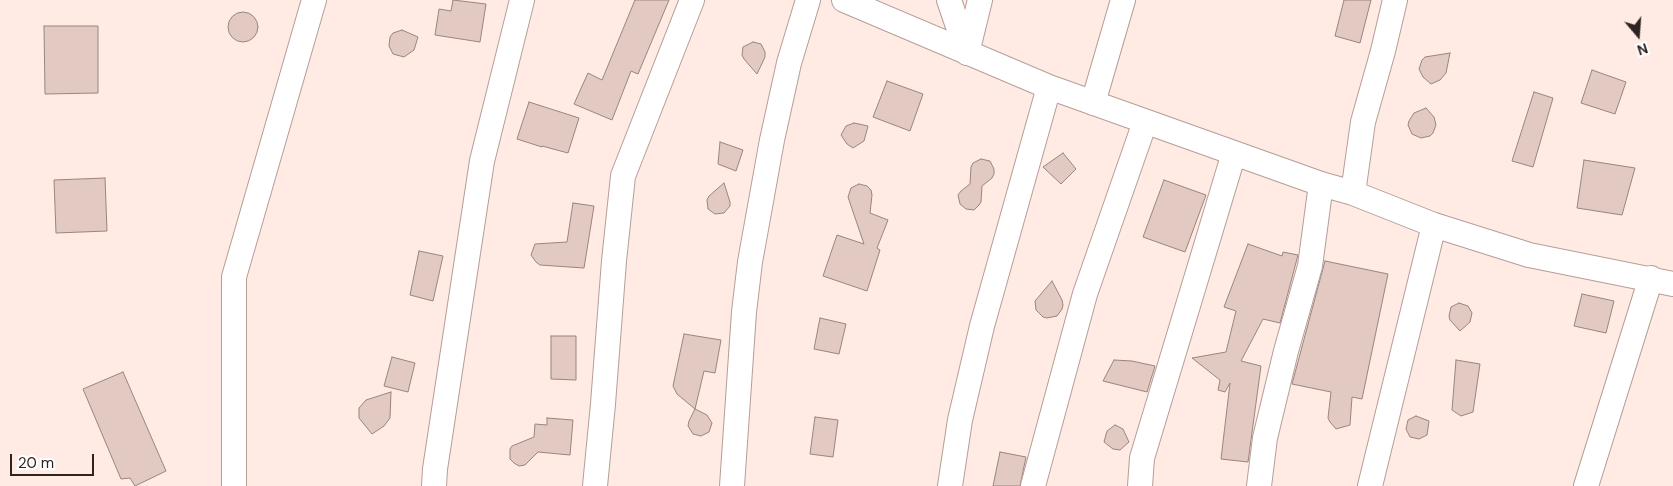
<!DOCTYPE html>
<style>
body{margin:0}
#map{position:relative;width:1673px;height:486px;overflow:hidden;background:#ffeae4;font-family:"DM Sans",sans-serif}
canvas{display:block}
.north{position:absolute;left:1613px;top:10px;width:50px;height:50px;-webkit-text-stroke:4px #fff;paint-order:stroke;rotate:162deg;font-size:14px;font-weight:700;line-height:20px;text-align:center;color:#2d2421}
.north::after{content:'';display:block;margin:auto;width:18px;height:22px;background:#2d2421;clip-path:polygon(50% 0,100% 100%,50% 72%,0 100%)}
.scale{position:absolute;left:10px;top:454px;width:84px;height:22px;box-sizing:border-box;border:2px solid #2d2421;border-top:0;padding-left:6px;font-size:15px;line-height:18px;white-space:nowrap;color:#2d2421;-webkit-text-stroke:4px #fff;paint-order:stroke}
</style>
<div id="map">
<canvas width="1673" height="486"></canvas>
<div class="north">N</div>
<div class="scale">20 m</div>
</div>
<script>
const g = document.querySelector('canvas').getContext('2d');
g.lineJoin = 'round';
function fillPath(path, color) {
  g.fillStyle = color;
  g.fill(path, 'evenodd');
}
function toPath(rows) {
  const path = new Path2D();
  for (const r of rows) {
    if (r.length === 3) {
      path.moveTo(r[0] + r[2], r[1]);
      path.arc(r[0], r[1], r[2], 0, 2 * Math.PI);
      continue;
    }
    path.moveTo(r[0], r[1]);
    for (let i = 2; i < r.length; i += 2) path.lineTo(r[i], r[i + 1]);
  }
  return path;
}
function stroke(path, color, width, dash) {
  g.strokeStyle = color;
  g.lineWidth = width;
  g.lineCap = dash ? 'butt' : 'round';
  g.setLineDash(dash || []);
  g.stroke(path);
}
const building = toPath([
 [453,0,486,4,480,42,435,35,439,9,451,11,453,0],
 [635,0,669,0,638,74,631,71,612,120,574,104,588,73,602,80,635,0],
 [1344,0,1371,0,1360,43,1335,36,1344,0],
 [243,27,15],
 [44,26,98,26,98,93,45,94,44,26],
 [402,30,418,37,414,50,404,57,393,54,389,46,390,37,393,33,402,30],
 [753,42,761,44,765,52,765,57,757,74,744,59,742,55,743,47,753,42],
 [1450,53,1446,73,1440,80,1431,84,1423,77,1419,69,1422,60,1425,57,1450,53],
 [1592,70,1626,82,1615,114,1581,103,1592,70],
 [887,81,923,94,910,131,873,117,887,81],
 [1534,92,1553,98,1533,167,1512,161,1534,92],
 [529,102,579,118,568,153,542,146,542,147,517,139,529,102],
 [1426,108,1434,117,1436,125,1433,133,1430,136,1421,138,1412,134,1408,125,1409,121,1414,113,1426,108],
 [854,123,868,126,864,141,853,148,847,144,841,135,846,126,854,123],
 [720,142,743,150,736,171,718,164,720,142],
 [1063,153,1076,169,1061,184,1043,167,1063,153],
 [981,159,990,161,994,169,994,174,992,178,982,186,981,202,979,205,974,210,966,209,960,204,958,195,961,191,970,184,971,167,973,163,981,159],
 [1584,160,1635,168,1622,215,1577,208,1584,160],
 [105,178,107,231,56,233,54,180,105,178],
 [1164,180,1206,195,1185,252,1143,237,1164,180],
 [724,183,730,202,730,206,724,213,715,214,708,209,707,200,709,196,724,183],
 [859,184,867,186,871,190,872,195,870,213,888,220,877,248,880,250,867,291,823,276,837,235,864,244,848,197,851,188,859,184],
 [573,203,594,206,584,268,540,265,536,262,531,255,535,244,567,242,573,203],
 [1248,244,1282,256,1283,252,1298,255,1280,323,1263,319,1241,361,1261,366,1248,462,1221,459,1230,383,1225,392,1218,390,1220,380,1192,358,1226,352,1236,311,1224,307,1248,244],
 [419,251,443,256,433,301,410,295,419,251],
 [1325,261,1388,274,1362,399,1352,397,1350,425,1336,429,1330,422,1328,418,1331,392,1292,384,1325,261],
 [1052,281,1062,300,1063,305,1062,309,1057,316,1047,318,1043,317,1036,310,1035,301,1052,281],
 [1582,294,1614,301,1606,333,1574,326,1582,294],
 [1459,303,1468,306,1472,313,1470,322,1460,331,1450,320,1449,316,1451,307,1459,303],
 [820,318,846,324,839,354,814,349,820,318],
 [684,334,721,340,715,373,704,371,695,409,677,394,673,386,684,334],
 [551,336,576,336,576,380,551,379,551,336],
 [392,357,415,363,408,392,384,386,392,357],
 [1114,360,1132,361,1155,366,1147,392,1103,381,1114,360],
 [1456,360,1480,364,1473,412,1461,416,1452,410,1456,360],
 [123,372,166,471,135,486,130,478,121,479,83,389,123,372],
 [391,392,390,418,384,426,372,434,359,418,359,408,366,400,391,392],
 [695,409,707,415,712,423,709,432,701,436,693,434,688,426,689,421,695,409],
 [1416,416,1429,421,1427,435,1419,439,1410,437,1406,429,1408,420,1416,416],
 [815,417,838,420,833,457,810,454,815,417],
 [547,418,573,420,570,455,538,452,525,465,519,466,514,463,510,459,510,449,512,446,534,437,535,424,547,425,547,418],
 [1115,425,1123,429,1129,442,1120,450,1113,449,1104,442,1107,431,1115,425],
 [1000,452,1026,457,1020,486,993,486,1000,452]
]);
const street = toPath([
 [844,0,1049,87,1321,184,1353,193,1434,225,1529,255,1673,284],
 [949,0,967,53],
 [967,53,980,0],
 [1093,103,1123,0],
 [1353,193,1363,122,1383,51,1395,0],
 [234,486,234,277,314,0],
 [434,486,435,469,482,161,522,0],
 [595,486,603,404,614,261,623,176,692,0],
 [732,486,744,312,750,262,772,140,789,63,808,0],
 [950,486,960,420,982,326,1049,87],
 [1033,486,1085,294,1145,122],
 [1140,486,1142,458,1234,153],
 [1259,486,1265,438,1286,351,1310,266,1321,184],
 [1370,486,1434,225],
 [1586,486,1651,278]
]);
fillPath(building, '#e2cac2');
stroke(building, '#9b847e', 1);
stroke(street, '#b59e97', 26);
stroke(street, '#fff', 24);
</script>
